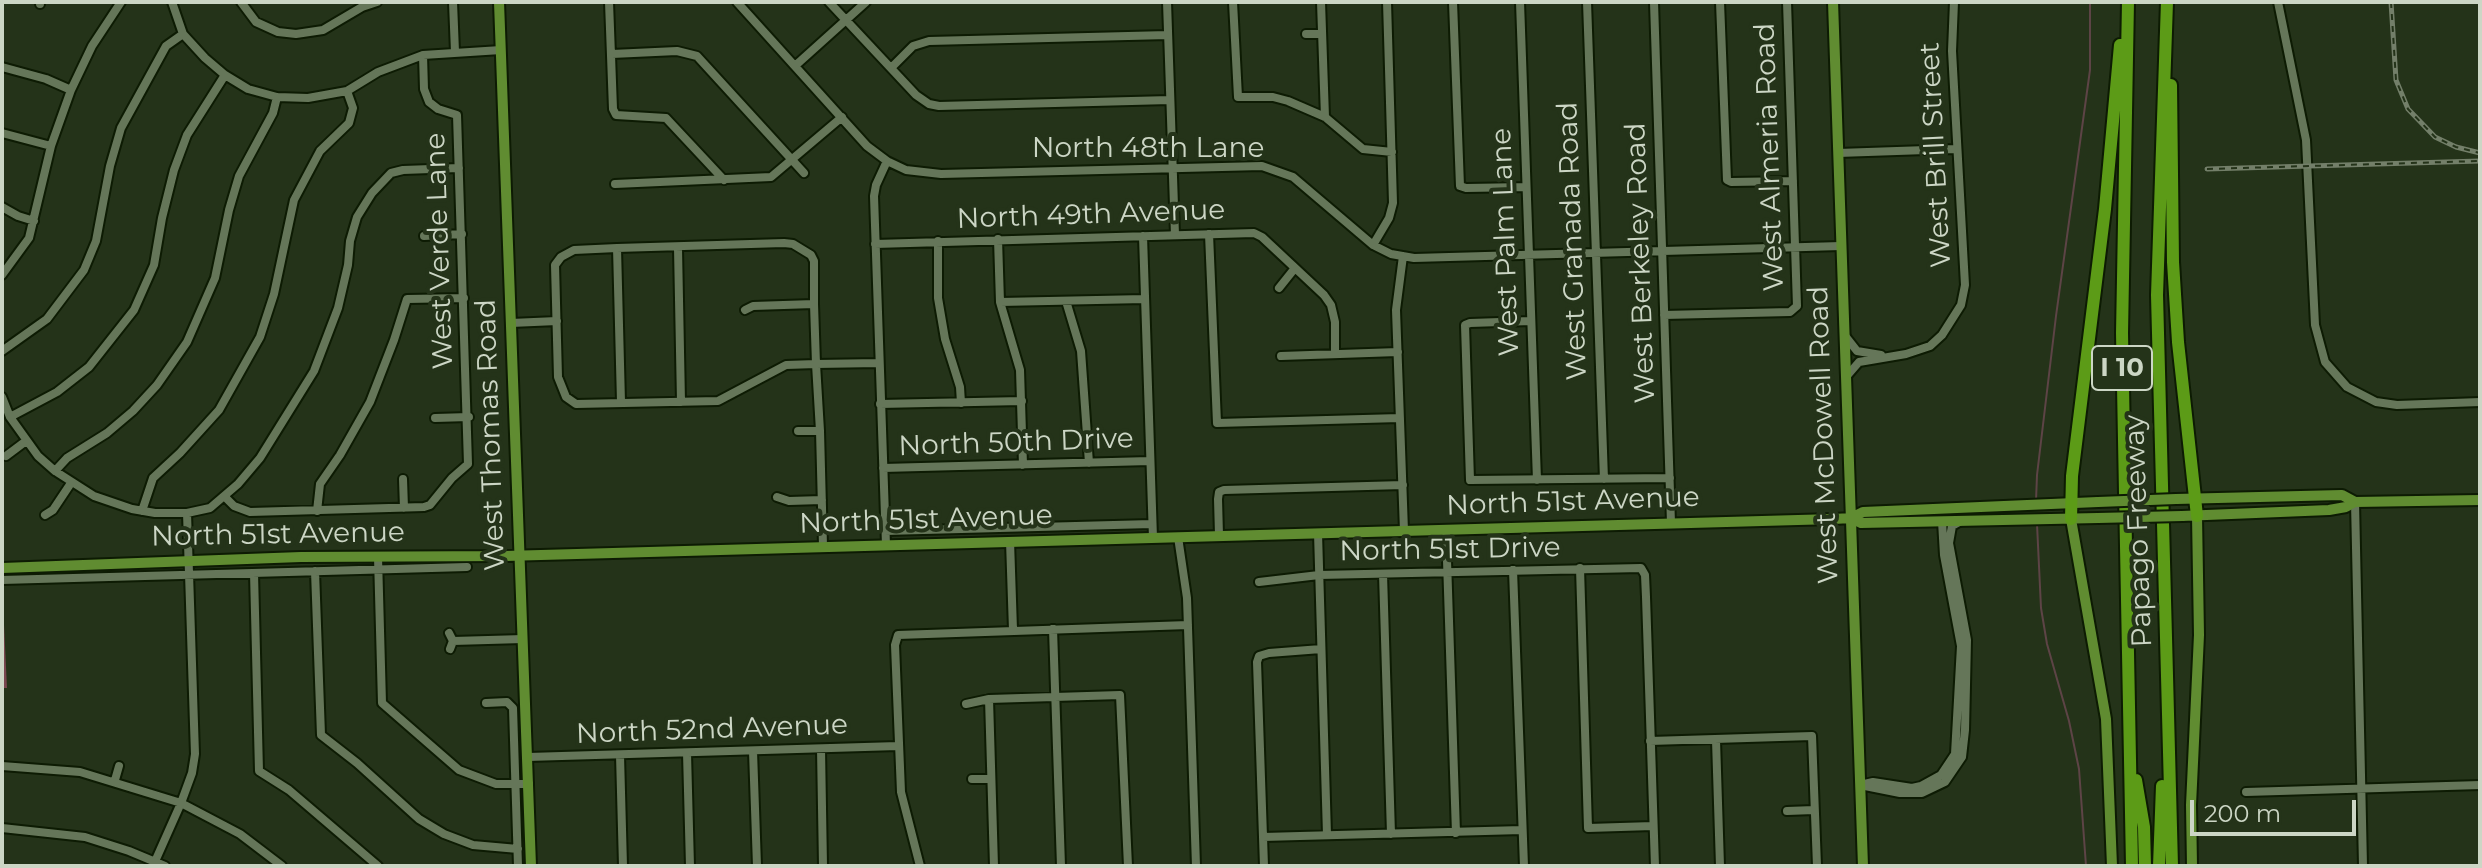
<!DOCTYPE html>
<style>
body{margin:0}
#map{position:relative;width:2482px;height:868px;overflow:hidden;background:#243319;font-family:Montserrat,sans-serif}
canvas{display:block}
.frame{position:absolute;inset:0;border:4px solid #ccd6c5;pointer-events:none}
.scale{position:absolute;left:2190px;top:800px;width:166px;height:36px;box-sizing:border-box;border:4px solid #ccd6c5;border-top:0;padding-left:10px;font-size:24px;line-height:28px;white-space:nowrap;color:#ccd6c5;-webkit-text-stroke:6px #243319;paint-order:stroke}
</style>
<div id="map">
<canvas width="2482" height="868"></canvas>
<div class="frame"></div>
<div class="scale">200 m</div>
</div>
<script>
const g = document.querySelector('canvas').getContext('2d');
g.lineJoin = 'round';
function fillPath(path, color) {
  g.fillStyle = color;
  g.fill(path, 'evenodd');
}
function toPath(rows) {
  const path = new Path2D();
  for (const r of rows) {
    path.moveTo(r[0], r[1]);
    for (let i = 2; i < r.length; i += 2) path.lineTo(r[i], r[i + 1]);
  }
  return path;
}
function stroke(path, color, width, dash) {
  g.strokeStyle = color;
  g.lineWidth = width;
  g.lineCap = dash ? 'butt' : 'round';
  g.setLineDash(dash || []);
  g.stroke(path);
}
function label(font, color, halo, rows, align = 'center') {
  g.font = font + ' Montserrat,sans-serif';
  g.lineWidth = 8;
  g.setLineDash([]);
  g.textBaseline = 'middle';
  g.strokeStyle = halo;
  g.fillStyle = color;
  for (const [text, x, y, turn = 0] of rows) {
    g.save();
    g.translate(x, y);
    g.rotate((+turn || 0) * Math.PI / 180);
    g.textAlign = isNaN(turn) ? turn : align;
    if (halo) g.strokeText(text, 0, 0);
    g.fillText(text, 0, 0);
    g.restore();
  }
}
const green = toPath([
 [2,583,7,688,2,688]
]);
const stream = toPath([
 [2036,501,2037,475,2056,316,2090,70,2090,2],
 [2037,524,2041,608,2047,644,2069,721,2079,769,2086,866]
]);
const minor = toPath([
 [40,2,40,4],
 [172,2,183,34,205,58,225,75,248,89,277,97,308,98,347,91,378,72,423,55,501,50],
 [241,2,256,22,278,32,296,34,323,30,362,7,377,2],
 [453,2,455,52],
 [609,2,613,109,616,115,666,118,724,180],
 [737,2,867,146,887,161,906,170,941,174,1262,166,1293,177,1373,245,1391,254,1414,258,1841,246],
 [829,2,916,95,929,104,939,106,1170,100],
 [1167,2,1175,235],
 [1233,2,1238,97,1273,97,1288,101,1325,117,1363,149,1392,152],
 [1321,2,1325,117],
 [1453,2,1460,186,1466,188,1526,187],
 [1520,2,1537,480],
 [1587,2,1604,479],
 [1654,2,1671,523],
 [1720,2,1727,180,1731,182,1793,181],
 [2278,2,2306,140,2315,325,2325,362,2347,387,2376,402,2397,405,2480,402],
 [1306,34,1322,34],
 [612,54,677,51,697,56,804,173],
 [796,65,866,2],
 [2,67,46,79,71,90],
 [891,68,913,46,929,41,1168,35],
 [2,133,51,146],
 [1838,153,1956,149],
 [615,184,771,177,842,117],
 [2,207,18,216,34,221],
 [1209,234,1217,423,1400,418],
 [424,236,462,234],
 [1143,236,1153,538],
 [998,239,1000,302,1020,370,1023,465],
 [938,241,938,298,945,339,960,387,961,403],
 [875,244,1254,233,1262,237,1324,295,1331,305,1335,322,1335,354],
 [1373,245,1389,218,1393,203,1387,2],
 [617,248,621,402],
 [678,248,681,402],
 [1403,256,1396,310,1404,531],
 [2,275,29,238,51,146,71,90,92,46,121,2],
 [1279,288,1295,268],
 [1066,301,1081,351,1089,463],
 [1000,302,1145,299],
 [745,310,753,306,814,304],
 [1664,315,1790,312,1797,306,1787,2],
 [1531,321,1470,323,1465,325,1470,480,1670,478],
 [511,323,557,321],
 [1846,337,1857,351,1881,355],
 [2,351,47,319,84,270,96,241,110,166,121,128,166,46,183,34],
 [1281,356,1398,352],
 [1846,377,1859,362,1906,354,1930,346,1942,335,1961,305,1965,285,1952,51,1954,2],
 [2,397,10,417,38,456,55,471,94,496,132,509,155,513,187,513,210,508,238,484,260,458,314,371,338,308,348,265,350,241,357,217,372,193,391,173,403,170,459,168],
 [880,404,1022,401],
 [10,417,57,392,89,367,134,310,154,265,162,218,174,170,187,135,225,75],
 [435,418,469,417],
 [798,431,820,431],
 [6,456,26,441],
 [883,468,1150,461],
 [55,471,67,458,107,433,133,411,157,385,187,342,215,278,229,210,239,176,273,113,277,97],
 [403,479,404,508],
 [225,497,234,506,250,512,424,507,430,505,452,478,468,464,457,115,438,109,429,102,424,89,423,55],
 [777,497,789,501,822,500],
 [2355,502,2363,866],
 [142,511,153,478,180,453,219,410,260,337,274,294,294,200,320,151,349,123,353,108,347,91],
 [317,511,320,484,340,455,370,402,394,340,407,299,464,298],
 [45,515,53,510,71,483],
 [1446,530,1456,833],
 [885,531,1152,524],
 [1318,533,1327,835],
 [1219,535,1218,499,1219,492,1224,490,1403,485],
 [1178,537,1187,598,1196,866],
 [1010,541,1013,630],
 [886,545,874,196,876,185,887,161],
 [823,546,820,431,816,364,814,304,814,261,811,255,793,244,784,243,617,248,574,250,561,257,555,265,558,377,566,397,576,404,718,401,786,365,816,364,879,363],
 [378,557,382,703,459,770,496,784,529,784],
 [1580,568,1588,828,1653,826],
 [1513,570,1524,866],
 [315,571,321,735,357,763,419,819,444,834,473,845,518,849],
 [254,573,259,771,289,790,378,866],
 [1383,574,1391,834],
 [2,580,467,567],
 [1259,582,1319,575,1641,568,1645,575,1646,597,1655,866],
 [1053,629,1061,866],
 [449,633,453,641,450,649],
 [453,641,523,639],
 [989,699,994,866],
 [486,703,507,702,513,708,518,866],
 [966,704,989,699,1120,695,1128,866],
 [1716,740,1720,866],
 [1650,741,1812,736,1817,866],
 [821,749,823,866],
 [753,751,757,866],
 [687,753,690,866],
 [620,755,623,866],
 [528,757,898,746],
 [2,766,80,772,181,803,240,834,282,866],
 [972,779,991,779],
 [115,780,119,766],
 [1860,785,1900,793,1922,793,1945,782,1962,757,1965,730,1967,640,1949,543,1952,526,1961,521],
 [1860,785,1873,782,1912,788,1921,786,1941,775,1955,754,1961,646,1944,555,1942,521],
 [2246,792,2480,785],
 [1787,811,1814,810],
 [2,828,85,837,129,851,165,866],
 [1263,837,1522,830],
 [153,866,181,803,192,773,195,754,187,513],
 [920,866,901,792,895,645,898,635,1188,625],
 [1264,866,1257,662,1259,656,1269,653,1321,649]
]);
const major = toPath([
 [499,2,531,866],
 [1833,2,1863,866],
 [2176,499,2342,495,2355,502],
 [2182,516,2329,510,2346,507,2355,502,2480,500],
 [1851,518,1861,523,2098,518],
 [2071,519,2106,719,2112,866],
 [2,568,301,557,505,556,1834,519,1851,518,1863,512,2098,502],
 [2192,866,2191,805,2199,635,2197,516]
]);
const highway = toPath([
 [2128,2,2122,333,2132,866],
 [2167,2,2157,295,2172,866],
 [2171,85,2173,262,2178,342,2197,516],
 [2071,519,2072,476,2105,209,2120,45],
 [2136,780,2144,827,2145,866],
 [2159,866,2162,786]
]);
const rail = toPath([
 [2391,2,2396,80,2408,109,2435,137,2456,147,2480,153],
 [2207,169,2480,161]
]);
const majorBridge = toPath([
 [2098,502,2176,499],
 [2098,518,2182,516]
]);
const shields = [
 [2122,368,60]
];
const shieldNames = [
 ["I 10",2122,368]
];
const streetNames = [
 ["North 48th Lane",1148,149],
 ["West Brill Street",1936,155,-93],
 ["West Almeria Road",1770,157,-92],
 ["North 49th Avenue",1091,215,-2],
 ["West Granada Road",1573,241,-92],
 ["West Palm Lane",1506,242,-92],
 ["West Verde Lane",440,251,-92],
 ["West Berkeley Road",1641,263,-92],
 ["West Thomas Road",491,435,-92],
 ["West McDowell Road",1824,435,-92],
 ["North 50th Drive",1016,443,-2],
 ["North 51st Avenue",1573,502,-2],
 ["North 51st Avenue",926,520,-2],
 ["Papago Freeway",2139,531,-92],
 ["North 51st Avenue",278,535,-1],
 ["North 51st Drive",1450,550,-1],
 ["North 52nd Avenue",712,730,-2]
];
fillPath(green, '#78464e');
stroke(stream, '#5d4446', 2);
stroke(minor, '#0d1b03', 12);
stroke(major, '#0d1b03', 14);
stroke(highway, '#0d1b03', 16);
stroke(minor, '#657659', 8);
stroke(major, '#608c31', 10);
stroke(highway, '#5c9b17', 12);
stroke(rail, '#737f69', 5);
stroke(rail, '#243319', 2, [6]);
stroke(majorBridge, '#0d1b03', 14, []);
stroke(majorBridge, '#608c31', 10);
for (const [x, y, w] of shields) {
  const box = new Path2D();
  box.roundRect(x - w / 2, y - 22, w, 44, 6);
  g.fillStyle = '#243319';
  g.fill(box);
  stroke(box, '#ccd6c5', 2);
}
label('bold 26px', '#ccd6c5', null, shieldNames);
label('28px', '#ccd6c5', '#243319', streetNames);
</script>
